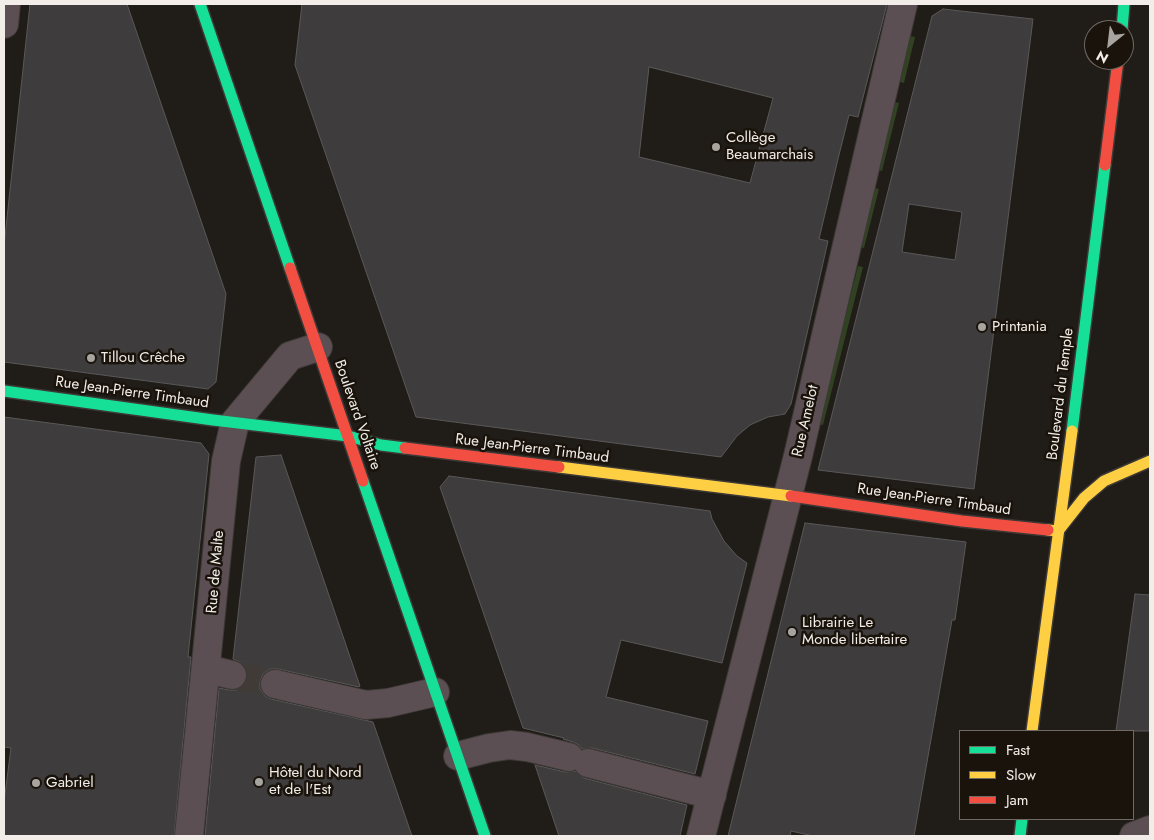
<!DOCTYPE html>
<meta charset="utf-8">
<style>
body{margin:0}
#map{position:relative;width:1154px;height:840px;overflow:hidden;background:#201c18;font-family:Jost,sans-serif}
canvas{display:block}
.frame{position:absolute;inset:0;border:5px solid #f2ede8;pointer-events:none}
.legend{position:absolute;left:959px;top:730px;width:175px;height:90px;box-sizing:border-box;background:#19130b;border:1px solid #706a63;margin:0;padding:6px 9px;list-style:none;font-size:15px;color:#f2ede8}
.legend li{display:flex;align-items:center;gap:10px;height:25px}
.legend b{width:25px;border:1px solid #706a63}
.north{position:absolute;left:1084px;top:20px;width:50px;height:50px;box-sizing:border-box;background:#19130b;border:1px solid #706a63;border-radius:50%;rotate:209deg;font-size:14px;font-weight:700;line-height:20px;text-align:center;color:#f2ede8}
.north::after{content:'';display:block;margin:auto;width:18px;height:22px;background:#a8a49f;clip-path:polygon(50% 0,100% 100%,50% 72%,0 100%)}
</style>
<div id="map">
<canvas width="1154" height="840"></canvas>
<div class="frame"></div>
<ul class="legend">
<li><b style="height:6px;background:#16e098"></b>Fast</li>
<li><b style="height:6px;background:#ffcf43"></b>Slow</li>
<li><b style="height:6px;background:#f24e42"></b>Jam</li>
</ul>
<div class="north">N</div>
</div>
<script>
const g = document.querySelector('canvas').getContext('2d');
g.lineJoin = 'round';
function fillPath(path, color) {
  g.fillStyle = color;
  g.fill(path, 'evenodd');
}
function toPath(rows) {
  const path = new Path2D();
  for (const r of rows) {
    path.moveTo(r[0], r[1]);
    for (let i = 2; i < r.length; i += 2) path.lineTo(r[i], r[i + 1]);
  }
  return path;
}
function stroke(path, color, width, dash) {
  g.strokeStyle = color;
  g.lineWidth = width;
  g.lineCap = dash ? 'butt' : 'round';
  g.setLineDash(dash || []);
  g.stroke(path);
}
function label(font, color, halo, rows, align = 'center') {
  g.font = font + ' Jost,sans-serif';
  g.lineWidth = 5;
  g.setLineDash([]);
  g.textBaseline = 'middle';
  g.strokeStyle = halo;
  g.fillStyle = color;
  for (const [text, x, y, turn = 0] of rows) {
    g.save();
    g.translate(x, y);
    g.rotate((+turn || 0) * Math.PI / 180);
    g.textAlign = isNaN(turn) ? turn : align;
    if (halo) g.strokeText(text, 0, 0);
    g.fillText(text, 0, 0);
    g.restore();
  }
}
const green = toPath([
 [904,35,915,37,904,83,893,80],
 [888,101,899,103,882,171,872,169],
 [868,186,879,189,864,248,853,246],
 [858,266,863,267,823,425,818,424]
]);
const building = toPath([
 [30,4,127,4,226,294,216,382,208,389,4,362,4,246,30,4],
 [302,4,887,4,858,117,849,115,838,159,819,239,828,241,791,404,785,414,768,417,750,425,737,436,721,457,416,417,295,65,302,4],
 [649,67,773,98,750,183,639,157,649,67],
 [943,9,1033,19,974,489,818,470,932,16,943,9],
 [909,204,962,212,955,260,902,252,909,204],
 [4,417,201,443,209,454,188,657,191,657,174,836,4,836,4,802,11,748,4,747,4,417],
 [281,455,360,686,359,687,278,669,270,669,263,674,260,681,260,689,265,696,271,699,373,722,412,836,205,836,219,688,229,690,237,690,244,685,247,678,247,670,243,664,233,659,256,457,281,455],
 [449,476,710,511,712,519,724,541,737,556,747,563,722,663,621,640,606,697,708,721,695,774,592,748,582,749,579,745,573,742,563,739,564,738,523,728,440,487,449,476],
 [805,523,966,542,955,620,952,620,914,836,813,836,791,831,790,836,728,836,805,523],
 [1135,594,1150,595,1150,731,1116,731,1135,594],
 [535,765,565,772,575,771,584,778,687,805,680,836,559,836,535,765]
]);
const streetTunnel = toPath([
 [232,675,275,684]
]);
const street = toPath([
 [4,24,6,4],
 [207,669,232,675],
 [275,684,366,705,388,703,435,692],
 [458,756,489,748,510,745,527,747,569,757],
 [588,763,712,795],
 [189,836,226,461,235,422,290,356,318,347],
 [701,836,798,456,903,4],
 [1134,836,1150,830]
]);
const fast = toPath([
 [200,4,290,268],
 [1122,30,1124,4],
 [4,391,213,420,348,436,381,445,405,448],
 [1072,431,1105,165],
 [363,481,485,836],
 [1020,836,1022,819]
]);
const slow = toPath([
 [559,467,791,496],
 [1048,530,1058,531,1084,498,1104,481,1150,461],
 [1032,731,1072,431]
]);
const jam = toPath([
 [1105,165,1118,60],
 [290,268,363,481],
 [405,448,559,467],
 [791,496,962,521,1048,530]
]);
const markers = [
 [716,147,5,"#a8a49f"],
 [982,327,5,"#a8a49f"],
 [91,358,5,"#a8a49f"],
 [792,632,5,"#a8a49f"],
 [259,782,5,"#a8a49f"],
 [36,783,5,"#a8a49f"]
];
const poiNames = [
 ["Collège",726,138],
 ["Beaumarchais",726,155],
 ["Printania",992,327],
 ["Tillou Crêche",101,358],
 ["Librairie Le",802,623],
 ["Monde libertaire",802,640],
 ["Hôtel du Nord",269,773],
 ["et de l'Est",269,790],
 ["Gabriel",46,783]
];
const streetNames = [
 ["Rue Jean-Pierre Timbaud",132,393,8],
 ["Boulevard du Temple",1061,394,-83],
 ["Boulevard Voltaire",357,415,71],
 ["Rue Amelot",806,421,-77],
 ["Rue Jean-Pierre Timbaud",532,449,7],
 ["Rue Jean-Pierre Timbaud",934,500,8],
 ["Rue de Malte",216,572,-85]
];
fillPath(green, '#304222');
fillPath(building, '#3e3c3c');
stroke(building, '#5a5858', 1);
stroke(streetTunnel, '#403b37', 28, [28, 14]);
stroke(street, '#3d3936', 30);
stroke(fast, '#3d3936', 14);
stroke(slow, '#3d3936', 14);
stroke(jam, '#3d3936', 14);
stroke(street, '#5c4f53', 28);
stroke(fast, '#16e098', 11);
stroke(slow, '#ffcf43', 11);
stroke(jam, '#f24e42', 11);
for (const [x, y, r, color] of markers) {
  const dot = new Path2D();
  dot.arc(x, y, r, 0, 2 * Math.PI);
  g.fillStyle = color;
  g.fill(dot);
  stroke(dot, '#19130b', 2);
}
label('15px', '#f2ede8', '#19130b', poiNames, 'left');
label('15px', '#f2ede8', '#19130b', streetNames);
</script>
